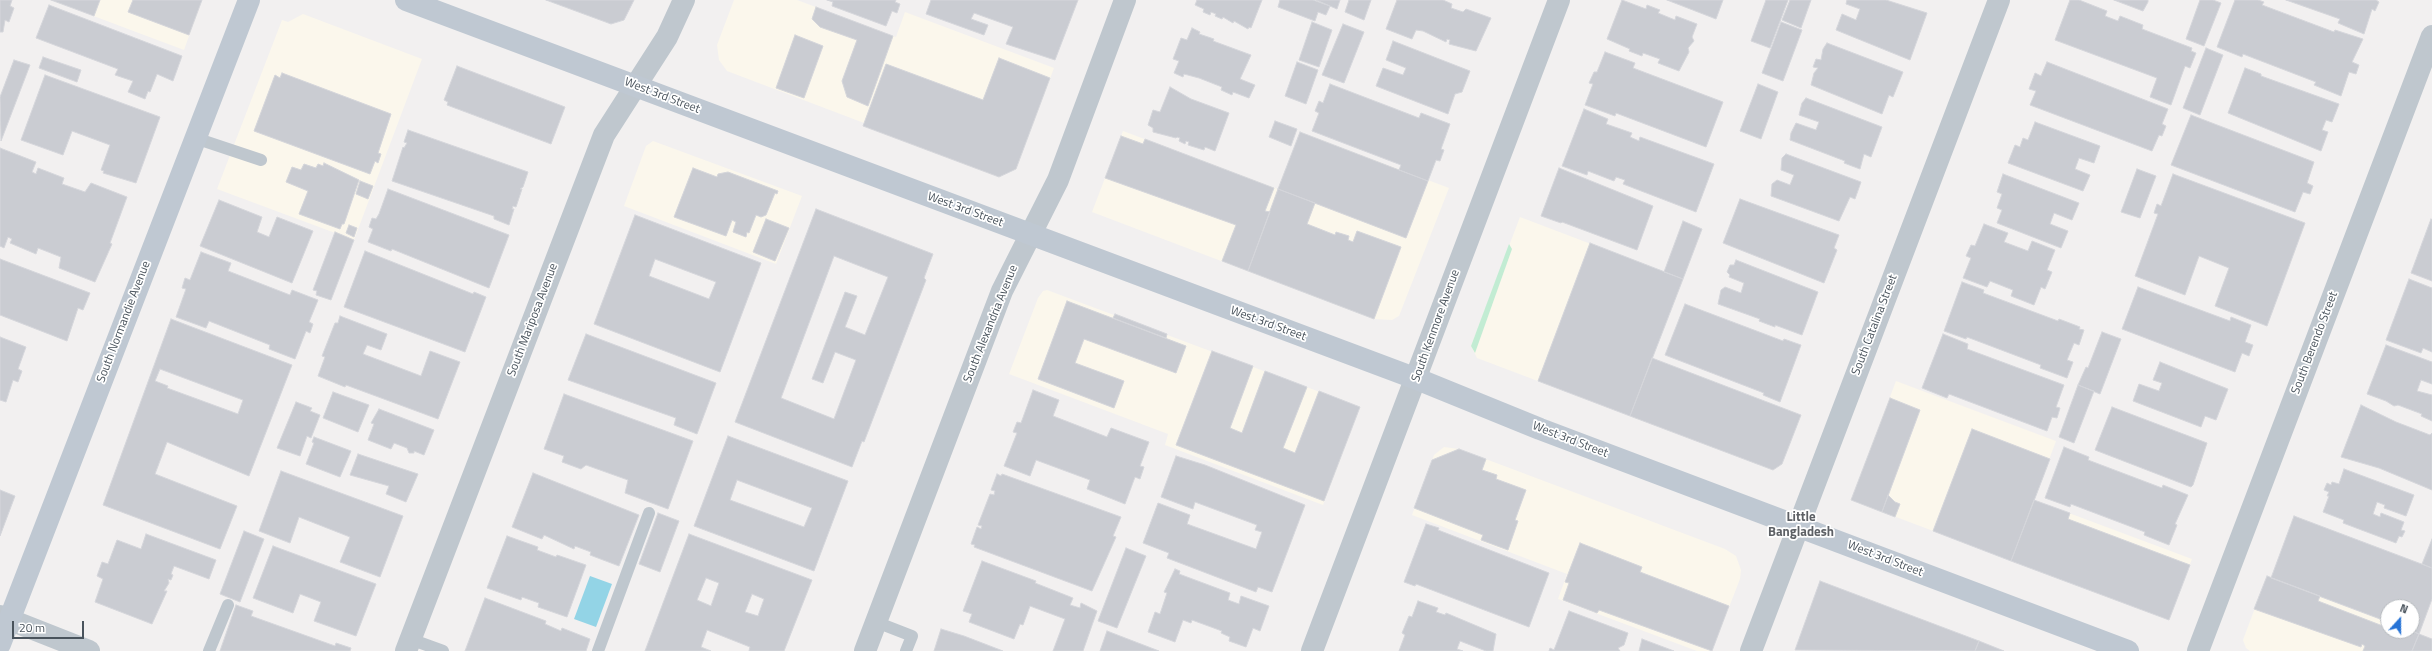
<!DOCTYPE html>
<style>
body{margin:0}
#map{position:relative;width:2432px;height:651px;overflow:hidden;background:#f2f0f0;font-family:"Titillium Web",sans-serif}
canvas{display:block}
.north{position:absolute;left:2380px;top:599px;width:40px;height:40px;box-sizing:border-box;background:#fff;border:1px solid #b6babe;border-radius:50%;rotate:21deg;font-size:11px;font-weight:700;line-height:16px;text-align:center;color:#49535c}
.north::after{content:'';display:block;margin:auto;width:14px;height:18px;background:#2673d6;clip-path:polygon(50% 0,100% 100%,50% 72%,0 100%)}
.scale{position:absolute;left:12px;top:621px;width:72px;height:18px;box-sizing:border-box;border:2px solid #49535c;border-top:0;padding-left:5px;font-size:12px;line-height:14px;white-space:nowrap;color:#49535c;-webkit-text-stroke:3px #fff;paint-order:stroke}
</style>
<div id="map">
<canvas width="2432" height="651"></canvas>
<div class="north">N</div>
<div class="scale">20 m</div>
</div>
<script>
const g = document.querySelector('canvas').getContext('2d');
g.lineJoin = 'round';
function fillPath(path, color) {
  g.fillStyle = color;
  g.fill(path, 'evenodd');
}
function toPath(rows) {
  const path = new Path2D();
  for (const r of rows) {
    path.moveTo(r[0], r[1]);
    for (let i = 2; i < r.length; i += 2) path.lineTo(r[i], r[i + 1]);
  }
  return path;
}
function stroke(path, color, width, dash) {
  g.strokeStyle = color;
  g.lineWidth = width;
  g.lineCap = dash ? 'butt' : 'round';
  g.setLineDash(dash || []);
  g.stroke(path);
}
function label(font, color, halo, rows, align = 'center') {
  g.font = font + ' "Titillium Web",sans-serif';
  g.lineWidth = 3.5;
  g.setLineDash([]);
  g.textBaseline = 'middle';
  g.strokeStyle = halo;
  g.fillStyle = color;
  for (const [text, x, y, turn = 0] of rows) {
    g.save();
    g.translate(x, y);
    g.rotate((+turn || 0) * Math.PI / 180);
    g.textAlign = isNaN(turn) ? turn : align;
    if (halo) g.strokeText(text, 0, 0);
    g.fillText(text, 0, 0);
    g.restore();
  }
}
const commercial = toPath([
 [51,0,202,0,184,50],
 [734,0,797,0,896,37,905,12,1054,68,1016,169,999,177,863,126,864,123,727,71,719,60,717,45],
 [303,14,422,59,354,240,217,189,282,20,288,22],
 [1123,131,1278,189,1300,132,1449,188,1399,316,1392,320,1374,319,1092,212],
 [653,141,802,196,776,264,624,206,646,146],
 [1520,217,1683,279,1652,358,1801,415,1782,464,1773,470,1477,358,1471,346],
 [1047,290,1360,407,1323,505,1165,445,1168,434,1009,374,1038,298,1043,291],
 [1896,381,2056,441,2034,500,2192,559,2169,620,1851,500],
 [1444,447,1459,449,1725,549,1736,556,1741,570,1740,579,1712,651,1697,651,1558,599,1567,574,1412,515,1434,455],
 [2267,576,2388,622,2388,631,2412,631,2432,639,2432,651,2250,651,2246,648,2243,640]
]);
const green = toPath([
 [1509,244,1512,249,1475,353,1471,346]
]);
const water = toPath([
 [590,576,612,584,596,627,574,619]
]);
const building = toPath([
 [0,0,12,0,10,6,14,8,9,22,5,20,3,32,0,32,0,0],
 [51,0,100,0,94,16,51,0],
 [133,0,202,0,189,35,128,12,133,0],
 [546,0,634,0,624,20,611,24,546,0],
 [827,0,896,0,895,2,900,4,897,13,892,11,886,26,832,6,833,2,827,0],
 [931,0,1078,0,1055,60,1006,44,1013,27,974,13,971,19,988,25,984,35,926,14,931,0],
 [1197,0,1262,0,1251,28,1249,27,1248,29,1234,21,1233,23,1223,17,1222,19,1215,16,1216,14,1211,12,1210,15,1203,12,1204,9,1195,5,1197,0],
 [1280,0,1313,0,1330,6,1326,15,1318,12,1315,21,1278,7,1280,0],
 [1316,0,1340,0,1337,9,1316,0],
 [1349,0,1371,0,1364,20,1345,12,1349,0],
 [1397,0,1443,0,1452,4,1451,8,1463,12,1466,9,1491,18,1476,51,1449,44,1450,40,1447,39,1446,42,1423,31,1416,30,1412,39,1386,29,1397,0],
 [1622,0,1646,9,1647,5,1660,10,1658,13,1675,20,1676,16,1697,24,1692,37,1694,41,1688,48,1689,52,1679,71,1658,63,1660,59,1643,53,1642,56,1629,51,1630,49,1607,39,1622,0],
 [1667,0,1723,0,1716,19,1667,0],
 [1766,0,1788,0,1770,48,1751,41,1766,0],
 [1790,0,1811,0,1801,28,1782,20,1790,0],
 [1847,0,1886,0,1927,13,1910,60,1836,30,1842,14,1856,20,1860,9,1846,4,1847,0],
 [2070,0,2079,0,2107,11,2105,16,2118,21,2120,16,2143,25,2142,29,2192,48,2191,51,2196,53,2190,68,2185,66,2171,105,2150,97,2157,78,2055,40,2070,0],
 [2114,0,2148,0,2148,2,2143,11,2114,0],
 [2200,0,2213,0,2221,3,2204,46,2186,39,2200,0],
 [2235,0,2258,0,2264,2,2262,5,2334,32,2335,30,2363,39,2352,62,2359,65,2356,74,2349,72,2341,96,2314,85,2316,82,2243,54,2242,57,2217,47,2235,0],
 [2286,0,2376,0,2379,2,2375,11,2372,9,2364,34,2338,23,2340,19,2286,0],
 [49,5,182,56,173,81,157,74,150,92,148,91,145,99,128,92,133,81,115,75,118,69,36,38,49,5],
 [816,7,893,36,868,106,847,97,842,81,857,40,820,27,812,19,816,7],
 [1312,22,1332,30,1319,67,1299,60,1312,22],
 [1781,22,1802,30,1783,81,1762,73,1781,22],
 [1343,24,1364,32,1344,83,1322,75,1343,24],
 [1192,28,1200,32,1199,34,1214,39,1213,41,1251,55,1240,79,1255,85,1249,98,1233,92,1232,95,1221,90,1222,87,1199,78,1184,74,1183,77,1174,73,1179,61,1173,59,1181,38,1187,40,1192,28],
 [795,35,823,46,804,98,776,88,795,35],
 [1393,41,1470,71,1462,92,1455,94,1448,114,1376,86,1383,68,1403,75,1406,68,1386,60,1393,41],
 [1827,43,1903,72,1893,97,1889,95,1882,114,1811,85,1814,73,1818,68,1813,67,1816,59,1821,60,1823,49,1827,43],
 [2206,48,2223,55,2200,115,2183,108,2206,48],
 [1605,52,1635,63,1633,68,1723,102,1706,147,1616,113,1615,116,1585,105,1593,84,1589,83,1594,72,1597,72,1605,52],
 [43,57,81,70,77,82,39,68,43,57],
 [999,58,1050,78,1016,169,999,177,863,126,886,64,983,100,999,58],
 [14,60,30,65,1,141,0,97,14,60],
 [1297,62,1318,70,1306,104,1285,96,1297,62],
 [2047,62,2168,109,2162,124,2166,126,2162,136,2159,135,2152,151,2030,105,2036,91,2029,89,2035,73,2041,76,2047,62],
 [457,66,565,107,551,144,447,105,448,102,444,100,457,66],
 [2245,68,2261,74,2261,76,2339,104,2332,122,2326,120,2322,130,2328,132,2321,151,2228,113,2245,68],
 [282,73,391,114,378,153,381,154,378,163,375,161,370,174,254,131,275,75,280,78,282,73],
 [45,75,160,117,136,183,103,173,104,171,101,170,110,145,72,131,63,155,21,140,45,75],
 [1330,84,1419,118,1421,113,1450,124,1441,149,1444,150,1440,161,1436,160,1428,181,1399,170,1401,165,1312,131,1319,113,1315,111,1319,101,1323,103,1330,84],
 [1758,84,1778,92,1761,139,1740,131,1758,84],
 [1170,87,1191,99,1229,113,1215,151,1205,147,1204,150,1188,145,1189,142,1186,141,1185,144,1179,141,1180,138,1177,137,1176,138,1153,132,1153,128,1148,125,1153,110,1160,112,1170,87],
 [1806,98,1882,127,1871,157,1864,154,1860,169,1844,163,1845,161,1790,140,1791,133,1796,123,1816,130,1819,122,1799,115,1802,103,1806,98],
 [1584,109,1608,119,1606,124,1632,133,1630,137,1639,141,1640,137,1714,164,1696,212,1623,184,1625,180,1616,177,1614,181,1588,171,1587,175,1562,166,1584,109],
 [2191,115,2314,162,2307,183,2313,186,2310,194,2303,192,2295,212,2171,165,2191,115],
 [1275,121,1297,129,1291,146,1269,137,1275,121],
 [2035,122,2100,146,2094,163,2079,158,2075,169,2090,175,2083,191,2008,163,2015,145,2020,147,2023,138,2028,140,2035,122],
 [408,130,528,172,523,187,520,189,522,189,516,207,513,206,512,209,514,209,509,225,494,219,494,216,392,181,403,147,404,148,407,143,404,142,408,130],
 [1300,132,1428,181,1406,238,1278,189,1300,132],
 [1121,136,1143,144,1145,139,1274,188,1265,211,1270,212,1248,271,1222,261,1236,225,1105,178,1121,136],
 [0,148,36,162,32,172,36,174,38,168,64,178,62,184,85,192,91,183,127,197,110,243,112,244,95,282,59,268,61,257,38,248,36,254,10,243,12,239,8,237,4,248,0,246,0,148],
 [1786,154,1861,182,1855,199,1850,197,1839,221,1771,196,1772,184,1777,180,1790,185,1794,175,1781,170,1782,158,1786,154],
 [324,163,359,180,344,224,342,224,340,229,299,214,308,191,286,182,292,167,301,170,304,164,316,168,318,164,323,166,324,163],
 [693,168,717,177,718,174,728,172,778,191,777,194,775,193,766,215,761,217,756,215,749,233,747,232,746,237,733,232,736,222,732,220,726,236,674,217,693,168],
 [1559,168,1653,206,1637,250,1562,222,1561,223,1541,216,1559,168],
 [2137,169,2156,176,2140,218,2121,212,2137,169],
 [2003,174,2079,203,2072,220,2054,213,2050,224,2068,231,2061,248,1997,223,2002,210,1997,208,2002,194,1997,192,2003,174],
 [2173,174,2305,223,2267,326,2215,306,2229,268,2199,256,2185,295,2135,276,2158,214,2154,213,2157,204,2161,206,2173,174],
 [360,181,373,186,368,199,356,194,360,181],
 [388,189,509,235,489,288,392,249,391,251,368,242,373,229,369,227,372,218,376,219,379,214,388,189],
 [1278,189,1315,203,1307,224,1335,235,1336,232,1349,236,1348,240,1353,242,1357,231,1401,247,1374,319,1248,271,1278,189],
 [1740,199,1839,235,1834,248,1837,250,1824,283,1723,243,1740,199],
 [219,200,262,217,257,232,269,237,277,217,313,231,292,283,200,246,219,200],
 [816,209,933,254,924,278,926,280,864,442,862,441,852,467,735,422,816,209],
 [834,256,888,277,865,335,845,327,857,296,845,292,812,379,823,383,835,352,856,360,834,419,781,398,834,256],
 [635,215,761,263,720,372,594,324,635,215],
 [655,259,716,282,709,299,649,276,655,259],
 [766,219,789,228,775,261,753,252,766,219],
 [2431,219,2432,220,2432,281,2411,273,2431,219],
 [1683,221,1702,229,1683,279,1664,272,1683,221],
 [1984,224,2008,233,2004,242,2028,251,2032,241,2055,250,2047,270,2052,272,2045,289,2041,287,2034,305,2011,296,2013,290,1990,281,1987,287,1963,278,1971,258,1966,256,1971,245,1975,246,1984,224],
 [349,225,357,228,354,237,346,233,349,225],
 [335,232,354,240,331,300,316,295,317,291,313,290,335,232],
 [1590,243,1683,279,1630,416,1538,381,1590,243],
 [365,251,473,294,474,292,486,297,465,352,344,307,365,251],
 [201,252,231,263,228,271,290,295,292,290,318,300,309,322,313,324,310,333,306,331,295,359,269,349,270,345,209,321,206,328,176,317,186,289,182,288,185,278,190,280,201,252],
 [0,259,90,293,83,310,78,308,67,341,0,315,0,259],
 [1736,260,1818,292,1802,335,1775,325,1775,327,1759,321,1760,319,1718,304,1721,290,1725,287,1741,293,1744,283,1729,277,1730,275,1727,272,1730,265,1734,265,1736,260],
 [2409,279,2432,288,2432,352,2423,348,2421,353,2386,340,2409,279],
 [1962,282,1984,290,1983,293,2058,321,2059,319,2080,327,2079,329,2084,330,2079,345,2074,343,2067,360,2073,362,2067,378,2040,368,2041,365,1967,337,1966,339,1944,331,1962,282],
 [2138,287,2230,321,2231,317,2251,325,2245,342,2253,345,2249,356,2242,353,2235,372,2122,329,2138,287],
 [1067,301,1186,346,1176,373,1084,339,1075,363,1124,381,1114,408,1038,379,1067,301],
 [1685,304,1783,341,1784,339,1801,345,1780,402,1763,395,1764,393,1665,355,1685,304],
 [1115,314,1167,334,1166,338,1113,318,1115,314],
 [340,316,387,334,381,350,367,345,363,354,421,376,430,351,460,362,438,419,346,385,345,387,318,376,325,357,322,356,335,323,338,323,340,316],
 [171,319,292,365,249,476,167,442,155,474,237,506,220,549,103,505,171,319],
 [160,369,243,400,238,414,167,388,168,386,155,381,160,369],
 [2102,332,2121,339,2100,394,2078,385,2086,367,2088,368,2102,332],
 [586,334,716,383,697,434,674,425,676,418,568,380,586,334],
 [1943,334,1968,344,1967,349,2064,385,2056,407,2060,408,2057,418,2052,417,2047,431,1949,394,1947,398,1922,388,1943,334],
 [0,337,26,347,18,369,22,371,18,382,13,380,6,402,0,400,0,337],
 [2386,345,2432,362,2432,384,2421,380,2417,391,2432,395,2432,421,2421,416,2422,414,2398,405,2394,406,2386,401,2367,394,2386,345],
 [1212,351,1253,366,1230,428,1242,433,1265,371,1307,387,1283,448,1295,453,1319,391,1360,407,1324,501,1176,445,1212,351],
 [1652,358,1801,415,1782,464,1773,470,1630,416,1652,358],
 [2160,362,2228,389,2216,420,2205,416,2201,427,2133,401,2139,384,2159,391,2162,383,2153,380,2160,362],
 [2078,385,2094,391,2074,443,2059,437,2078,385],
 [1033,390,1059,400,1053,416,1107,437,1111,428,1149,442,1140,466,1144,467,1140,479,1135,477,1125,504,1087,489,1090,480,1036,460,1030,476,1004,466,1017,433,1013,432,1017,422,1021,423,1033,390],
 [333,392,369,405,358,432,323,418,333,392],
 [564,394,693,441,668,509,625,493,628,480,586,465,581,469,562,462,564,456,544,449,564,394],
 [1890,398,1920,410,1882,512,1851,500,1890,398],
 [296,402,312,408,310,411,320,415,311,438,307,436,300,456,277,448,296,402],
 [2361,405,2396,422,2430,435,2432,433,2432,490,2379,468,2341,457,2361,405],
 [2112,407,2207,443,2193,485,2191,487,2095,450,2112,407],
 [379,409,434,430,424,455,414,451,414,453,409,453,407,448,394,443,391,449,368,440,374,424,371,423,379,409],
 [1972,429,2050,459,2011,561,1933,531,1972,429],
 [728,436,848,481,814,571,694,526,728,436],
 [737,480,812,508,804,527,730,500,737,480],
 [314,437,351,451,340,477,306,464,314,443,312,442,314,437],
 [2064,447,2089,457,2088,460,2162,488,2163,485,2188,495,2175,524,2177,525,2169,545,2144,535,2145,532,2071,504,2070,507,2045,498,2064,447],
 [1459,449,1486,459,1482,470,1497,475,1496,479,1526,490,1515,520,1518,521,1508,550,1481,540,1483,535,1414,508,1432,460,1459,449],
 [358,454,418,474,406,502,386,494,389,486,350,475,358,454],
 [1176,456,1205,465,1305,505,1272,592,1258,587,1256,592,1167,558,1169,553,1143,543,1158,503,1190,515,1187,524,1256,549,1262,532,1255,530,1257,525,1195,502,1193,509,1161,497,1176,456],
 [2344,469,2414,495,2406,516,2384,508,2385,505,2377,502,2373,514,2380,517,2381,513,2404,522,2401,530,2405,531,2402,537,2399,536,2396,543,2343,523,2344,520,2323,512,2329,496,2327,496,2329,492,2324,490,2327,483,2331,485,2332,482,2339,484,2344,469],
 [281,471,403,516,380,577,340,562,350,537,299,517,290,543,259,531,281,471],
 [533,473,639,515,619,566,590,555,591,552,575,546,574,549,544,535,542,539,512,527,533,473],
 [997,474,1001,476,1002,474,1121,517,1113,536,1116,537,1092,591,974,547,975,545,971,544,977,527,981,529,982,526,978,525,990,494,994,495,995,491,991,490,997,474],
 [0,490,15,496,0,536,0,490],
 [1888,495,1895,502,1900,504,1895,517,1882,512,1888,495],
 [2034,500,2070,513,2068,519,2190,565,2169,620,2011,561,2034,500],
 [658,513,679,521,660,572,639,564,658,513],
 [2294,516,2432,568,2432,599,2419,634,2412,631,2412,607,2388,607,2388,622,2271,578,2294,516],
 [1426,524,1439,528,1438,530,1549,573,1529,627,1416,584,1415,586,1404,582,1426,524],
 [244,531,264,539,240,602,220,594,244,531],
 [146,534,216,560,209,579,174,566,171,574,173,575,171,580,168,579,169,583,164,591,167,591,152,624,95,602,103,579,97,576,102,562,108,564,117,540,141,549,146,534],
 [689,534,812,580,784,651,749,651,750,647,707,630,701,647,711,651,645,651,689,534],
 [706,578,719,583,711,606,697,600,706,578],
 [752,594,764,599,758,616,745,612,752,594],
 [507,536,538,547,537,550,556,557,557,555,586,565,567,617,538,607,539,603,522,597,521,600,487,588,507,536],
 [2432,539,2432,568,2422,564,2432,539],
 [1580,543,1642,567,1640,572,1729,606,1712,651,1599,610,1597,613,1563,600,1569,583,1565,582,1580,543],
 [273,546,376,584,356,636,314,621,321,602,300,594,293,613,253,598,273,546],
 [1126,548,1146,556,1117,628,1098,621,1126,548],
 [982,561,1036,581,1035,583,1073,598,1070,605,1080,608,1081,603,1097,611,1083,651,1053,651,1065,619,1030,606,1023,625,1020,624,1014,639,969,622,972,614,963,611,982,561],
 [1175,569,1180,571,1179,574,1230,593,1228,600,1239,604,1241,596,1269,606,1260,631,1253,628,1246,647,1229,641,1230,637,1221,633,1222,631,1192,620,1191,623,1183,620,1175,642,1148,632,1155,612,1160,614,1167,593,1164,592,1175,569],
 [2267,576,2320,596,2318,601,2388,628,2388,631,2412,631,2419,634,2412,651,2363,651,2365,646,2362,644,2361,647,2254,609,2267,576],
 [1820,581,1979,641,1975,651,1795,650,1820,581],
 [485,598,546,621,545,624,561,631,562,628,590,639,586,651,465,651,485,598],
 [1418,601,1438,608,1436,612,1445,615,1446,613,1496,634,1493,651,1486,651,1460,641,1457,649,1463,651,1399,651,1405,635,1402,633,1409,616,1412,617,1418,601],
 [236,605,253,611,251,616,335,646,336,643,351,648,350,651,220,651,236,605],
 [1569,611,1628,633,1624,645,1618,648,1620,651,1549,651,1550,648,1554,650,1569,611],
 [941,629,964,636,1003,651,934,651,941,629],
 [1107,631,1159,651,1100,651,1107,631],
 [2419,634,2432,639,2432,651,2412,651,2419,634],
 [1642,639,1674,651,1639,651,1642,639],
 [1979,641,2004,651,1975,651,1979,641]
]);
const service = toPath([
 [195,138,261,160],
 [876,622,912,636,906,651],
 [410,639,443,651],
 [209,651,228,605],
 [598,651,649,513]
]);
const minor = toPath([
 [0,616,89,651],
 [406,651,604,135,667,37,684,0],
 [865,651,1002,291,1058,180,1125,0],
 [1312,651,1559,0],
 [2198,651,2432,36]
]);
const tertiary = toPath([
 [1751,651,1999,0]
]);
const secondary = toPath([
 [406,0,1417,379,1540,429,2128,651],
 [0,644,249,0]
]);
const streetNames = [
 ["West 3rd Street",662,96,21],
 ["West 3rd Street",965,210,20],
 ["South Mariposa Avenue",533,320,-69],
 ["South Normandie Avenue",124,322,-69],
 ["South Alexandria Avenue",991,324,-68],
 ["West 3rd Street",1268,324,20],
 ["South Catalina Street",1875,325,-69],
 ["South Kenmore Avenue",1436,326,-70],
 ["South Berendo Street",2315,343,-69],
 ["West 3rd Street",1570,440,21],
 ["West 3rd Street",1885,559,21]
];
const neighbourhoodNames = [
 ["Little",1801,518],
 ["Bangladesh",1801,533]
];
fillPath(commercial, '#fbf7ec');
fillPath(green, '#c2ecd3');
fillPath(water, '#93d4e6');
fillPath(building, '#caccd2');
stroke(building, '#d5d6db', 1);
stroke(service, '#bfc7ce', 12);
stroke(minor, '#bfc7ce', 22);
stroke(tertiary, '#bfc7ce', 22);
stroke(secondary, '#bfc8d2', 22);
label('12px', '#49535c', '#fff', streetNames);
label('bold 13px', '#5d6065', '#fff', neighbourhoodNames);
</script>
